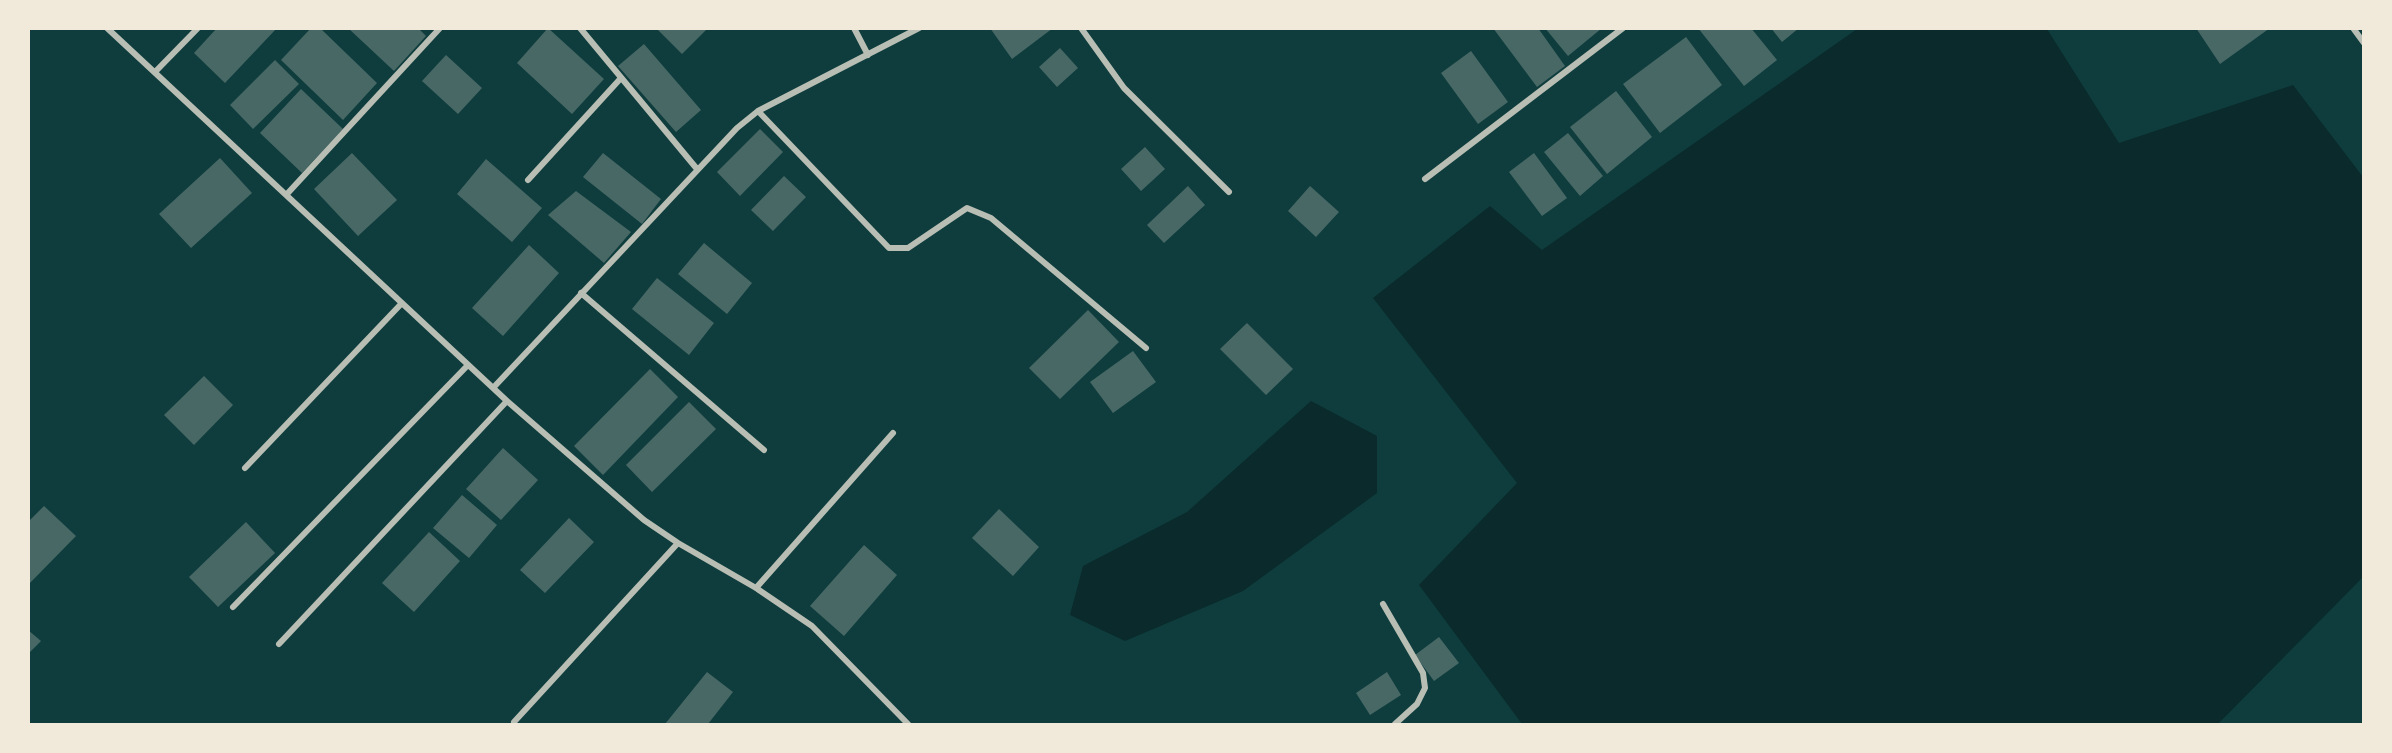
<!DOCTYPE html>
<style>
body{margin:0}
#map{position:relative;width:2392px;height:753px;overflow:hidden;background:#0f3d3e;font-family:Merriweather,serif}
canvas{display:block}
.frame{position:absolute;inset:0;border:30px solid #f1e9da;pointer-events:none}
</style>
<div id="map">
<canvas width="2392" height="753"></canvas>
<div class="frame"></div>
</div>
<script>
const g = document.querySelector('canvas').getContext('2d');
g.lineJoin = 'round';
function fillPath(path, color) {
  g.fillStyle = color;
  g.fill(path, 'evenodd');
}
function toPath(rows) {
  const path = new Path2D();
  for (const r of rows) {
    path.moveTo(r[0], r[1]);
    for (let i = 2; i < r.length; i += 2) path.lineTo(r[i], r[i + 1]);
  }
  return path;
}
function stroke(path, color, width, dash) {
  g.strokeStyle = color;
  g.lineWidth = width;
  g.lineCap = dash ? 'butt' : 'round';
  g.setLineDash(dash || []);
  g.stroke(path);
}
const water = toPath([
 [1857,29,2047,29,2119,143,2293,85,2363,177,2363,577,2218,724,1522,724,1419,585,1517,483,1373,298,1490,206,1542,250],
 [1311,401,1377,436,1377,493,1243,591,1125,641,1070,615,1083,566,1187,512]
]);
const building = toPath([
 [217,28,277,28,225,83,194,53],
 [311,28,320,28,377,83,343,120,281,60],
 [348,28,418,28,426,36,394,71],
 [548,28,604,79,572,114,517,63],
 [656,28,708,28,682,54],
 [990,28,1053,28,1012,59],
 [1493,28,1538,28,1565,66,1537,87],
 [1545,28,1602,28,1568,56],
 [1698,28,1751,28,1777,60,1744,86],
 [1771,28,1799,28,1782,42],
 [2196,28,2270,28,2220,64],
 [1686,37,1722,85,1660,133,1623,84],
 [644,44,701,110,676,132,618,66],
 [1060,48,1078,68,1057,87,1039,67],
 [1471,51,1508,102,1478,124,1441,73],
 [446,55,482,88,458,114,422,81],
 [275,60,299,84,253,129,230,105],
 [301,89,343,129,302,173,260,133],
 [1616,91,1652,137,1607,174,1570,127],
 [760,129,783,152,740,196,717,172],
 [1568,133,1603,176,1580,196,1544,152],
 [1145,147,1165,169,1141,191,1121,169],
 [352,153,397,200,358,236,314,189],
 [603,153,661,199,642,224,583,177],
 [1534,153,1567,198,1542,216,1509,172],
 [220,158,252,193,191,248,159,214],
 [486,159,542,208,512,242,457,194],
 [784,176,806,197,773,231,751,210],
 [1188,186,1205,205,1164,243,1147,225],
 [1310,186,1339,212,1316,237,1288,211],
 [576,191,631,232,604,263,548,215],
 [704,243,752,283,727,314,678,274],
 [529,245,559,273,503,336,472,308],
 [657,278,714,323,689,355,632,309],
 [1088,310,1119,342,1060,399,1029,368],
 [1247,323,1293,369,1266,395,1220,349],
 [1133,351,1156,382,1113,413,1090,382],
 [650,369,678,397,603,475,574,446],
 [204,376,233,405,194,445,164,415],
 [689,402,716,429,652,492,626,465],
 [503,448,538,480,501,520,466,489],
 [462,495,497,525,469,558,433,528],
 [44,506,76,536,28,585,28,522],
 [999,509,1039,547,1013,576,972,538],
 [569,518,594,542,545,593,520,570],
 [246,522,275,553,218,607,189,577],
 [429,532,460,561,414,612,382,583],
 [864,545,897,575,844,636,810,606],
 [28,630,41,641,28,654],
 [1439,637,1459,663,1434,681,1415,655],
 [707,672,733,692,708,724,665,724],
 [1387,672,1401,695,1370,715,1356,693]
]);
const minor = toPath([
 [107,28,507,401,644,520,678,543,756,588,812,626,908,724],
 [580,28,697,169],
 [854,28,868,55],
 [1081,28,1124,88,1229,192],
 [2353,28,2364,43],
 [155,72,198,28],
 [758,111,889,248,908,248,967,208,991,218,1146,348],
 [1425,179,1623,28],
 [528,180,621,78],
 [287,194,440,28],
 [581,293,764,450],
 [493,388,737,128,758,111,919,28],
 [245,468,402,303],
 [756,588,893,433],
 [1383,604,1423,673,1425,688,1417,704,1395,724],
 [233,607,468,365],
 [279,644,507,401],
 [514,722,678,543]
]);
fillPath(water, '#0a2a2b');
fillPath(building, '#486865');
stroke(minor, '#b8beb3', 6);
</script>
